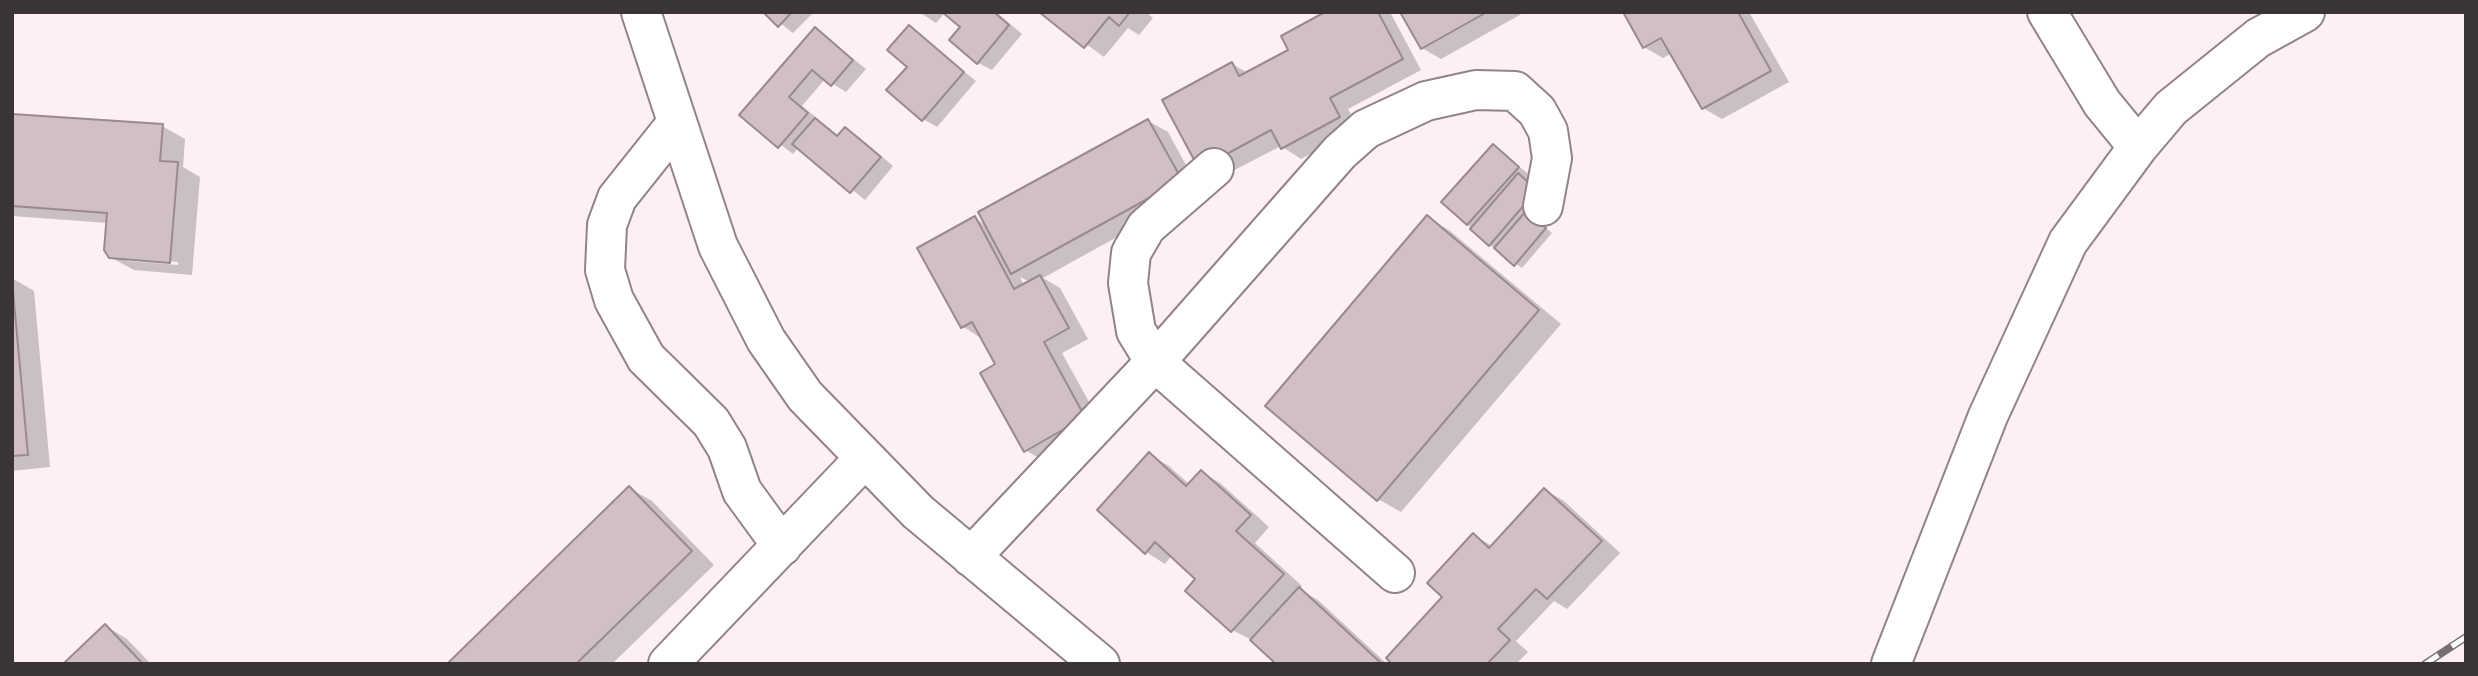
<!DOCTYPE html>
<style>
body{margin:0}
#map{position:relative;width:2478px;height:676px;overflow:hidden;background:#fdeff4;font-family:"Fira Sans",sans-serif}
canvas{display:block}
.frame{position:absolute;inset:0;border:14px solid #3a3436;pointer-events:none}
</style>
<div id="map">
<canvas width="2478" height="676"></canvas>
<div class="frame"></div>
</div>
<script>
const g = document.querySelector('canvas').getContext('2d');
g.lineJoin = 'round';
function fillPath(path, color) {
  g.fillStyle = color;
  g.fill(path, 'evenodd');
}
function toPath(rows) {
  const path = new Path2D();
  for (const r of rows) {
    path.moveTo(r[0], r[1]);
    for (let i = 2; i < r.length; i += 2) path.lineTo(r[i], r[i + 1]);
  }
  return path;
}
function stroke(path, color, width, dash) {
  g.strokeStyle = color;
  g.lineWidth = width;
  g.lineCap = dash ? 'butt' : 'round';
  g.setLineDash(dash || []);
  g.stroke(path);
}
const shadow = toPath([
 [766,12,814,12,793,33],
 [919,12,996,12,1022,34,992,70,978,63,962,27,945,13,936,23],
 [1042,12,1146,12,1153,18,1139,35,1128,28,1104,57],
 [1329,12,1390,12,1421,70,1348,109,1358,128,1301,159,1281,146,1219,178,1232,64,1248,73,1290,51],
 [1402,12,1525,12,1441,59,1422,48],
 [1625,12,1749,12,1789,82,1722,119,1703,108,1672,53,1663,58,1644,47],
 [909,28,976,81,937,127,923,119,909,66],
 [816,29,866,69,846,92,825,79,802,106,839,136,845,129,859,137,893,166,865,200,799,147,793,154,742,115],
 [12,115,162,126,185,139,183,167,200,177,192,275,134,270,110,257,108,223,12,216],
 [127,258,178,262,178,265,127,261],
 [1148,121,1168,132,1200,191,1043,278,1060,288,1088,339,1062,353,1104,429,1044,461,1025,450,998,365,981,338,962,326,975,218,987,226],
 [1020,277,1030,282,1024,285],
 [1493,146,1531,176,1527,181,1532,183,1534,218,1552,233,1522,268,1490,245,1443,202],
 [1427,217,1450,231,1561,324,1401,512,1378,499],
 [12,278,34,291,50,467,12,471],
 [1150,455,1169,466,1190,485,1201,472,1220,483,1269,527,1255,543,1302,586,1299,589,1318,600,1387,664,1278,664,1252,640,1232,630,1198,579,1172,555,1165,564,1146,552],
 [629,488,652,501,714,565,612,664,449,664],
 [1545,490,1564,501,1620,553,1567,609,1554,601,1516,641,1528,652,1516,664,1395,664,1445,597,1473,535,1492,546],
 [105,626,127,639,151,664,66,664]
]);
const building = toPath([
 [763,12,792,12,778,27,763,12],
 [942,12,994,12,1009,25,977,64,949,40,960,27,942,12],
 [1039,12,1130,12,1119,26,1109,17,1084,48,1039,12],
 [1325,12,1378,12,1403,59,1330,98,1340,117,1281,149,1271,130,1199,169,1162,100,1232,62,1239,76,1288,50,1281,36,1325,12],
 [1400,12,1487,12,1421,49,1400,12],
 [1623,12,1738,12,1771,71,1702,109,1661,38,1643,48,1623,12],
 [909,25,964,72,922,121,886,90,907,67,887,50,909,25],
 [815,27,853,60,831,86,812,70,789,97,808,113,778,148,739,115,815,27],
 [12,114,163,124,160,161,178,162,170,263,109,258,104,250,107,213,12,206,12,114],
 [815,118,837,136,845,127,881,157,850,193,792,144,815,118],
 [1148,119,1182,180,1011,274,978,212,1148,119],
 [1493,144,1519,167,1467,225,1441,202,1493,144],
 [1518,173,1537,190,1489,246,1470,229,1518,173],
 [1526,211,1546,228,1514,266,1494,248,1526,211],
 [1427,215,1539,310,1377,501,1265,406,1427,215],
 [975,216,1014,289,1040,275,1069,328,1044,342,1085,417,1024,452,980,373,995,364,972,322,961,328,917,248,975,216],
 [12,280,28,455,12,456,12,280],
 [1149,452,1186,486,1201,470,1251,515,1236,531,1284,574,1231,632,1185,591,1195,579,1155,542,1145,554,1097,510,1149,452],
 [629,486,692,551,576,664,447,664,629,486],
 [1544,488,1602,541,1547,599,1536,589,1498,629,1510,640,1487,664,1392,664,1386,658,1442,597,1427,583,1473,533,1489,548,1544,488],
 [1299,587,1382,664,1276,664,1250,640,1299,587],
 [105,624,143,664,63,664,105,624]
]);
const minor = toPath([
 [641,12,718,246,766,340,805,396,918,512,1100,664],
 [2047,12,2102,103,2138,147],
 [676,124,617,198,607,225,605,270,614,300,646,358,711,422,727,448,742,491,782,546],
 [1214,168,1146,227,1131,253,1128,283,1136,331,1155,362,1395,573],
 [971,557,1155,362,1340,152,1366,129,1426,101,1476,90,1515,91,1537,111,1548,131,1552,158,1543,206],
 [668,664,864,459],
 [1891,664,1988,416,2068,242,2138,147,2171,108,2258,38,2305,12]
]);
const rail = toPath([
 [2425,664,2466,637]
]);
fillPath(shadow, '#0003');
fillPath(building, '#d0bfc5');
stroke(building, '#9a8a90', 2);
stroke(minor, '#928389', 42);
stroke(minor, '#fff', 38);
stroke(rail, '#766e70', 8);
stroke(rail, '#fff', 5, [16]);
</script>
